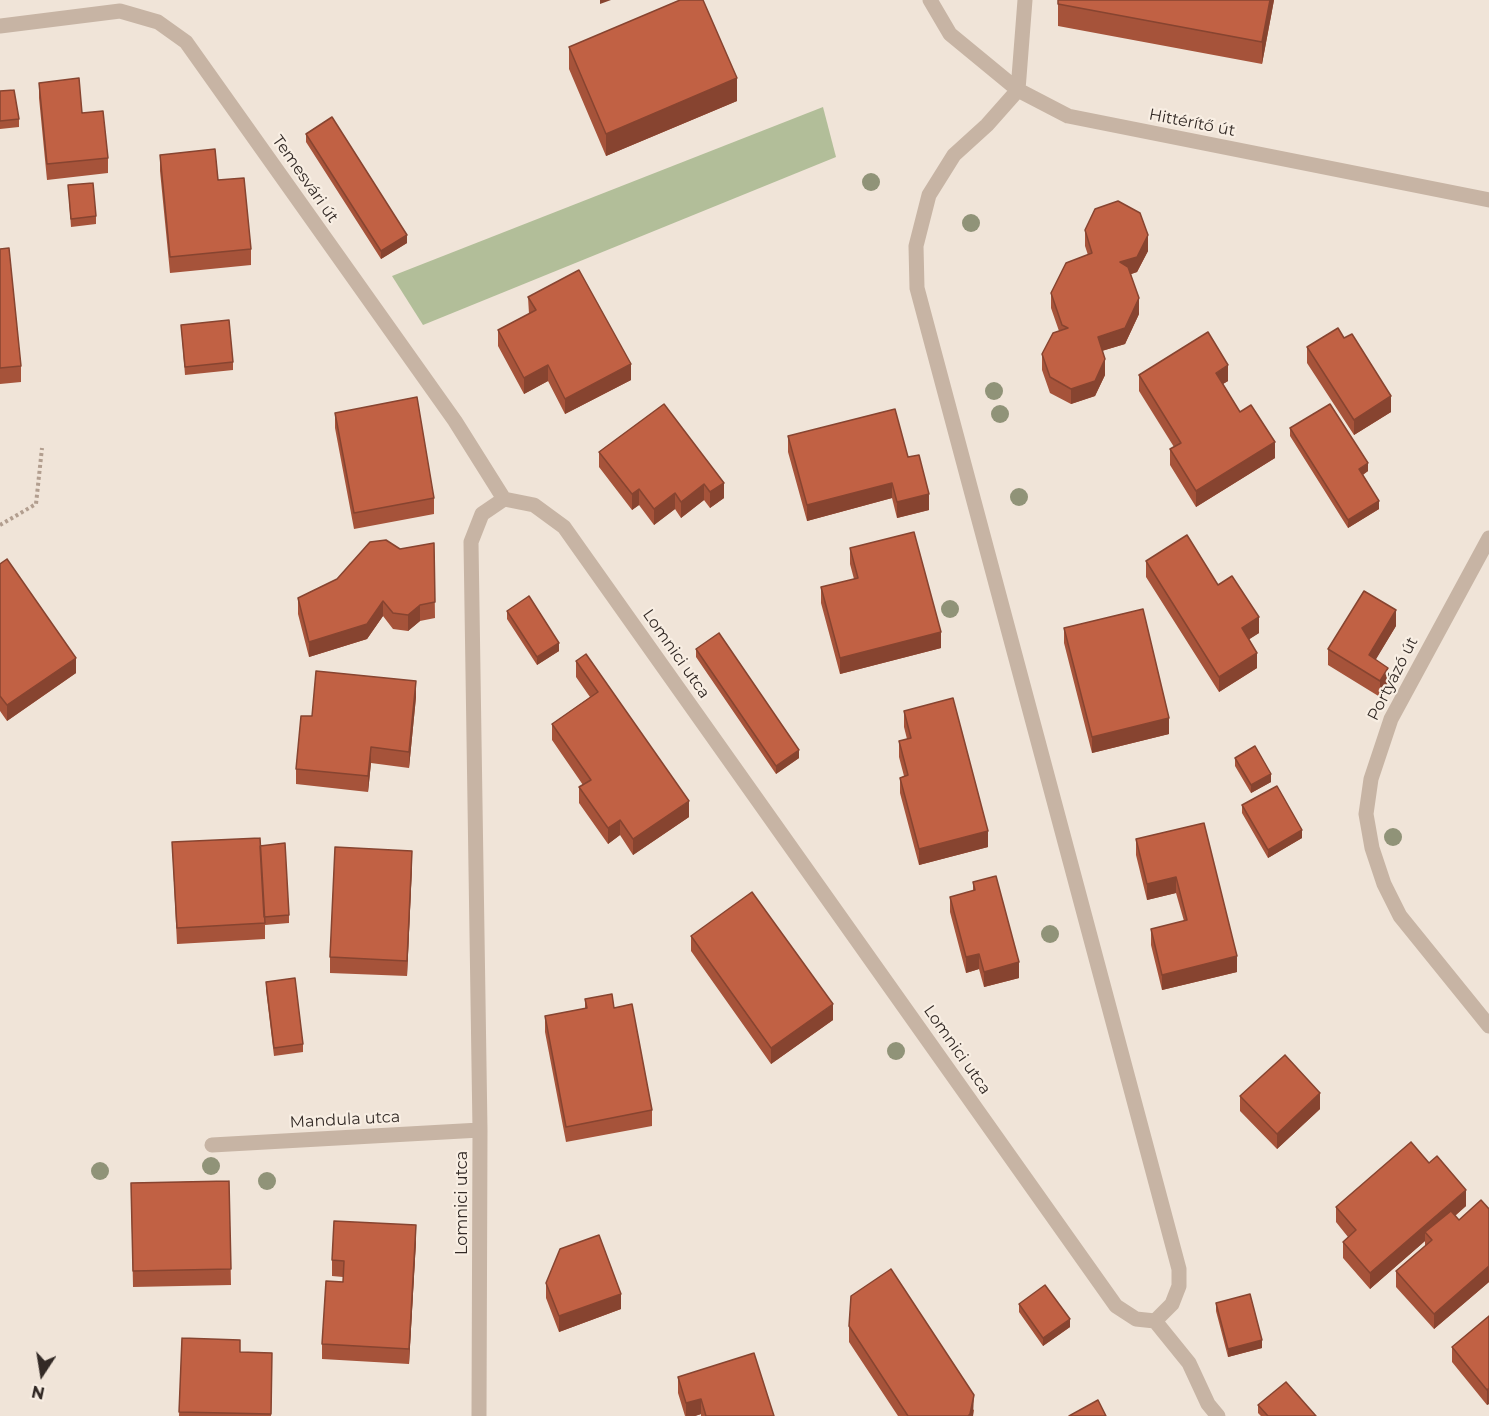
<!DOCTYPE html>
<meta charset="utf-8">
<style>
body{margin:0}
#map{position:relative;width:1489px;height:1416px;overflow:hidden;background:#f0e4d8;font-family:Montserrat,sans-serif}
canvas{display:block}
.north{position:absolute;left:12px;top:1344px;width:60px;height:60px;-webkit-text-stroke:4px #f8eee3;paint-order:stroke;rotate:192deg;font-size:16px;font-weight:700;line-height:24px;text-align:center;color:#332a26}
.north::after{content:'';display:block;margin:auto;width:21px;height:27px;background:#332a26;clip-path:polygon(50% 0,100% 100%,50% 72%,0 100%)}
</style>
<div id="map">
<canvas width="1489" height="1416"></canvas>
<div class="north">N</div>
</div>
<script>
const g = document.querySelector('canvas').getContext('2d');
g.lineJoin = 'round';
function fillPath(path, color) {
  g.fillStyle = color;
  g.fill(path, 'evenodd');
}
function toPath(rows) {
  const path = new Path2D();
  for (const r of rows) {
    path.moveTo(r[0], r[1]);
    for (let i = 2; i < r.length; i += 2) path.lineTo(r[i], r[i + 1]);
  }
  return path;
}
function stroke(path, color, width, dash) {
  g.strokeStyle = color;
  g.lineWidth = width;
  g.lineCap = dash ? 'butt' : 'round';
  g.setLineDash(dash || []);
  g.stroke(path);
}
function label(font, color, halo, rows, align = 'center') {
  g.font = font + ' Montserrat,sans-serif';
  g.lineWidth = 4.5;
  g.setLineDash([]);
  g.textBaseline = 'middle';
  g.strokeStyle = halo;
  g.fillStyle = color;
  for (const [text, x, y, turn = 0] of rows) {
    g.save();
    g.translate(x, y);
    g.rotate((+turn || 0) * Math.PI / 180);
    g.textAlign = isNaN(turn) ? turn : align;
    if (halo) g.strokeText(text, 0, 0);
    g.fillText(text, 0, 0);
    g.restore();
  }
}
const green = toPath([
 [823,107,836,157,423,325,392,276]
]);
const path = toPath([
 [0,525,36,504,42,448]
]);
const minor = toPath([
 [930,0,950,34,1018,90,1068,116,1489,200],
 [0,26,120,11,158,22,186,42,455,421,504,499],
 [1018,90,987,125,954,155,929,195,916,246,917,288,1179,1269,1179,1286,1172,1304,1155,1321],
 [1018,90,1025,0],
 [1489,538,1391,719,1371,779,1366,814,1372,848,1384,884,1400,916,1489,1026],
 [212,1145,480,1130],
 [1155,1321,1189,1363,1208,1404,1218,1416],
 [479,1416,480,1130,471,542,482,514,504,499,534,505,564,527,1116,1306,1136,1319,1155,1321]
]);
const trees = [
 [871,182],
 [971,223],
 [994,391],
 [1000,414],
 [1019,497],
 [950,609],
 [1393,837],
 [1050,934],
 [896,1051],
 [211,1166],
 [100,1171],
 [267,1181]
];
const wall = toPath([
 [1058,0,1274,0,1262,64,1058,26],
 [569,47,737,101,606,156,569,69],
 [39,83,82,113,108,158,108,173,47,180,39,98],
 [0,91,19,119,19,127,0,129],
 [306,134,407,243,381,259,306,142],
 [160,155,218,180,251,249,251,265,170,273,160,171],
 [68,185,96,216,96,224,71,227],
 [1085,230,1148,251,1137,272,1131,274,1139,314,1125,344,1102,351,1105,375,1095,396,1071,404,1050,393,1042,370,1042,354,1059,331,1051,308,1051,293,1088,255,1085,246],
 [0,249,21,366,21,382,0,384],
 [528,297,631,380,565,414,548,381,524,394,498,346,498,330,529,314],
 [181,325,233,362,233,370,185,375],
 [1307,347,1391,412,1354,435,1307,363],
 [1139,375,1228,381,1223,384,1240,412,1275,458,1196,507,1170,465,1170,449,1174,447,1139,391],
 [664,404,724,498,710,508,704,500,681,518,675,509,654,525,639,505,632,510,599,467,599,452],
 [335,413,434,498,434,514,354,529,335,428],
 [1290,428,1368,471,1363,475,1379,509,1348,528,1290,436],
 [788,436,908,457,929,510,897,518,892,498,807,521,788,452],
 [434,543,435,618,420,621,408,631,393,629,383,616,367,639,309,657,298,614,298,598,400,549],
 [850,548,941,648,840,674,821,603,821,587,854,579,850,564],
 [1146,561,1218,585,1259,633,1249,639,1257,668,1219,692,1146,577],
 [0,564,76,673,7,721,0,711],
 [507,611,559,651,537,665,507,619],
 [1396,626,1375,660,1388,683,1380,697,1328,665,1328,649],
 [1064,628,1169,734,1092,753,1064,643],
 [696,649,799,758,776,774,696,657],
 [576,661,689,817,633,855,620,835,608,844,579,803,579,787,583,785,552,740,552,724,590,697,576,677],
 [416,697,409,768,371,763,368,792,296,784,296,769,312,716],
 [904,711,988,847,919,865,900,793,900,778,904,776,899,757,899,741,907,739,904,727],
 [1235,758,1271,782,1251,793,1235,766],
 [1242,805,1302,838,1268,858,1242,813],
 [1204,823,1237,972,1162,990,1151,945,1151,929,1184,921,1176,893,1147,900,1136,855,1136,839],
 [172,842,260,846,289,915,289,923,265,925,265,939,177,944],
 [412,866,407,976,330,973,330,957],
 [973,882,1019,978,984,987,979,969,966,973,950,912,950,897,973,891],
 [691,936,833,1020,771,1064,691,951],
 [266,982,303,1044,303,1052,274,1056,266,990],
 [585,999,652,1110,652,1126,566,1142,545,1032,545,1016,585,1009],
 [1240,1096,1320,1109,1277,1149,1240,1111],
 [229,1181,231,1285,133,1287,131,1183],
 [1466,1206,1455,1216,1459,1220,1489,1209,1489,1282,1434,1329,1396,1287,1396,1271,1425,1246,1425,1241,1370,1289,1343,1258,1343,1242,1348,1237,1336,1222,1336,1207],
 [416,1241,409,1364,322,1359,322,1344,343,1282,343,1277,332,1276,332,1260],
 [546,1283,621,1309,559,1332,546,1298],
 [1216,1303,1262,1348,1228,1357,1216,1311],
 [1019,1304,1070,1327,1043,1346,1019,1312],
 [1489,1316,1489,1404,1487,1405,1452,1362,1452,1347],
 [849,1326,974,1410,973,1416,898,1416,849,1342],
 [182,1338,240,1352,272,1368,271,1416,179,1416],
 [678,1377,774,1416,701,1416,701,1414,695,1416,685,1416,678,1393],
 [1258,1405,1316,1416,1261,1416,1258,1413]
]);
const shadedWall = toPath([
 [600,0,611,0,600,4],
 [1270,0,1274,0,1262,64,1262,42],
 [737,78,737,101,606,156,606,134],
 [407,235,407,243,381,259,381,251],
 [1148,235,1148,251,1137,272,1120,278,1120,262],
 [1139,298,1139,314,1125,344,1098,352,1098,337],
 [1105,359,1105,375,1095,396,1071,404,1071,389],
 [631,364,631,380,565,414,565,399],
 [548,365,548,381,524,394,524,378],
 [1228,365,1228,381,1216,388,1216,373],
 [1391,396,1391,412,1354,435,1354,420],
 [1275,442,1275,458,1196,507,1196,491],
 [1368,463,1368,471,1359,477,1359,469],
 [724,483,724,498,710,508,710,492],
 [892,483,892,498,807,521,807,505],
 [704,484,704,500,681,518,681,502],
 [639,489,639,505,632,510,632,494],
 [675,493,675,509,654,525,654,509],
 [929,494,929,510,897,518,897,502],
 [1379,501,1379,509,1348,528,1348,520],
 [383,601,383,616,367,639,309,657,309,642],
 [420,605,420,621,408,631,408,615],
 [1396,610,1396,626,1369,671,1369,655],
 [1259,617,1259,633,1242,644,1242,628],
 [941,632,941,648,840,674,840,658],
 [559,643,559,651,537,665,537,657],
 [1257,653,1257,668,1219,692,1219,677],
 [76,658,76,673,7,721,7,705],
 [1388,668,1388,683,1380,697,1380,681],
 [416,681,416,697,409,768,409,752],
 [1169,718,1169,734,1092,753,1092,737],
 [371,747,371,763,368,792,368,776],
 [799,750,799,758,776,774,776,766],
 [1271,774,1271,782,1251,793,1251,785],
 [689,801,689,817,633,855,633,839],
 [620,820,620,835,608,844,608,828],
 [1302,830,1302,838,1268,858,1268,850],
 [988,831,988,847,919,865,919,849],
 [412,851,412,866,407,976,407,961],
 [1176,877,1176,893,1147,900,1147,884],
 [979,954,979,969,966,973,966,957],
 [1237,956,1237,972,1162,990,1162,975],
 [1019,962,1019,978,984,987,984,972],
 [833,1004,833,1020,771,1064,771,1048],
 [1320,1093,1320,1109,1277,1149,1277,1134],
 [1466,1190,1466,1206,1430,1237,1425,1232,1425,1241,1370,1289,1370,1273],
 [416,1225,416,1241,409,1364,409,1349],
 [1489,1266,1489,1282,1434,1329,1434,1314],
 [621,1294,621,1309,559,1332,559,1316],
 [1070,1319,1070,1327,1043,1346,1043,1338],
 [1262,1340,1262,1348,1228,1357,1228,1349],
 [1489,1388,1489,1404,1487,1405,1487,1390],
 [974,1395,973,1416,968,1416],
 [701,1399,701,1414,695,1416,686,1416,686,1403]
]);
const building = toPath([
 [680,0,703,0,737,78,606,134,569,47,680,0],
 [1058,0,1270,0,1262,42,1058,4,1058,0],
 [79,78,82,113,103,111,108,158,47,164,39,83,79,78],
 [14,90,19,119,0,121,0,91,14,90],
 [332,117,407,235,381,251,306,134,332,117],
 [215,149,218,180,244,178,251,249,170,257,160,155,215,149],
 [93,183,96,216,71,219,68,185,93,183],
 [1118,201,1140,213,1148,235,1137,257,1120,262,1128,267,1139,298,1125,328,1098,337,1105,359,1095,381,1071,389,1050,377,1042,354,1053,333,1068,328,1062,325,1051,293,1066,263,1092,253,1085,230,1095,209,1118,201],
 [9,248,21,366,0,368,0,249,9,248],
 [579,270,631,364,565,399,548,365,524,378,498,330,536,310,528,297,579,270],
 [229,320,233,362,185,367,181,325,229,320],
 [1338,328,1344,338,1352,334,1391,396,1354,420,1307,347,1338,328],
 [1208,332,1228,365,1216,373,1240,412,1251,405,1275,442,1196,491,1170,449,1181,443,1139,375,1208,332],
 [417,397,434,498,354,513,335,413,417,397],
 [664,404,724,483,710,492,704,484,681,502,675,493,654,509,639,489,632,494,599,452,664,404],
 [1330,404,1368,463,1359,469,1379,501,1348,520,1290,428,1330,404],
 [895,409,908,457,919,455,929,494,897,502,892,483,807,505,788,436,895,409],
 [914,532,941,632,840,658,821,587,858,578,850,548,914,532],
 [1187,535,1218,585,1232,576,1259,617,1242,628,1257,653,1219,677,1146,561,1187,535],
 [386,540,400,549,434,543,435,602,420,605,408,615,393,613,383,601,367,624,309,642,298,598,337,579,370,542,386,540],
 [7,559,76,658,7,705,0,696,0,564,7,559],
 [1364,591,1396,610,1369,655,1388,668,1380,681,1328,649,1364,591],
 [529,596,559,643,537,657,507,611,529,596],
 [1143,609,1169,718,1092,737,1064,628,1143,609],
 [719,633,799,750,776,766,696,649,719,633],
 [586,654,689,801,633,839,620,820,608,828,579,787,591,780,552,724,598,692,576,661,586,654],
 [316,671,416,681,409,752,371,747,368,776,296,769,301,716,312,716,316,671],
 [953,698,988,831,919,849,900,778,908,775,899,741,911,738,904,711,953,698],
 [1255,746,1271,774,1251,785,1235,758,1255,746],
 [1277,786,1302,830,1268,850,1242,805,1277,786],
 [1204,823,1237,956,1162,975,1151,929,1187,920,1176,877,1147,884,1136,839,1204,823],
 [260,838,265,923,177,928,172,842,260,838],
 [285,843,289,915,264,917,260,846,285,843],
 [335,847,412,851,407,961,330,957,335,847],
 [996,876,1019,962,984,972,979,954,966,957,950,897,975,890,973,882,996,876],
 [752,892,833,1004,771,1048,691,936,752,892],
 [295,978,303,1044,274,1048,266,982,295,978],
 [612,994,614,1008,632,1004,652,1110,566,1127,545,1016,587,1008,585,999,612,994],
 [1285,1055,1320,1093,1277,1134,1240,1096,1285,1055],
 [1411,1142,1429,1163,1437,1156,1466,1190,1370,1273,1343,1242,1356,1230,1336,1207,1411,1142],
 [229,1181,231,1269,133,1271,131,1183,229,1181],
 [1481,1200,1489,1209,1489,1266,1434,1314,1396,1271,1432,1240,1425,1232,1451,1211,1459,1220,1481,1200],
 [334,1221,416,1225,409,1349,322,1344,326,1281,343,1282,344,1261,332,1260,334,1221],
 [599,1235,621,1294,559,1316,546,1283,560,1249,599,1235],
 [891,1269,974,1395,970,1414,968,1416,908,1416,849,1326,851,1296,891,1269],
 [1045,1285,1070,1319,1043,1338,1019,1304,1045,1285],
 [1250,1294,1262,1340,1228,1349,1216,1303,1250,1294],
 [1489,1316,1489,1388,1487,1390,1452,1347,1489,1316],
 [182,1338,240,1340,240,1352,272,1353,271,1414,179,1412,182,1338],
 [754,1353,774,1416,706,1416,701,1399,686,1403,678,1377,754,1353],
 [1286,1382,1316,1416,1268,1416,1258,1405,1286,1382],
 [1098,1400,1106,1416,1069,1416,1098,1400]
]);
const streetNames = [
 ["Hittérítő út",1192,123,11],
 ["Temesvári út",305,179,55],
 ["Lomnici utca",676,654,55],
 ["Portyázó út",1393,679,-63],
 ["Lomnici utca",957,1050,55],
 ["Mandula utca",345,1120,-3],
 ["Lomnici utca",462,1203,-90]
];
fillPath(green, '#b2be99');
stroke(path, '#b29e8f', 4, [3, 3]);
stroke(minor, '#c7b4a4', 15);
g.fillStyle = '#909378';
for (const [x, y] of trees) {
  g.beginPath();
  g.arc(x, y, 9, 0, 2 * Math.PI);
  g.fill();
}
fillPath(wall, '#a6533a');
fillPath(shadedWall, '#874430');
fillPath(building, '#c16144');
stroke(building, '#874430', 1.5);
label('16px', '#332a26', '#f8eee3', streetNames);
</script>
